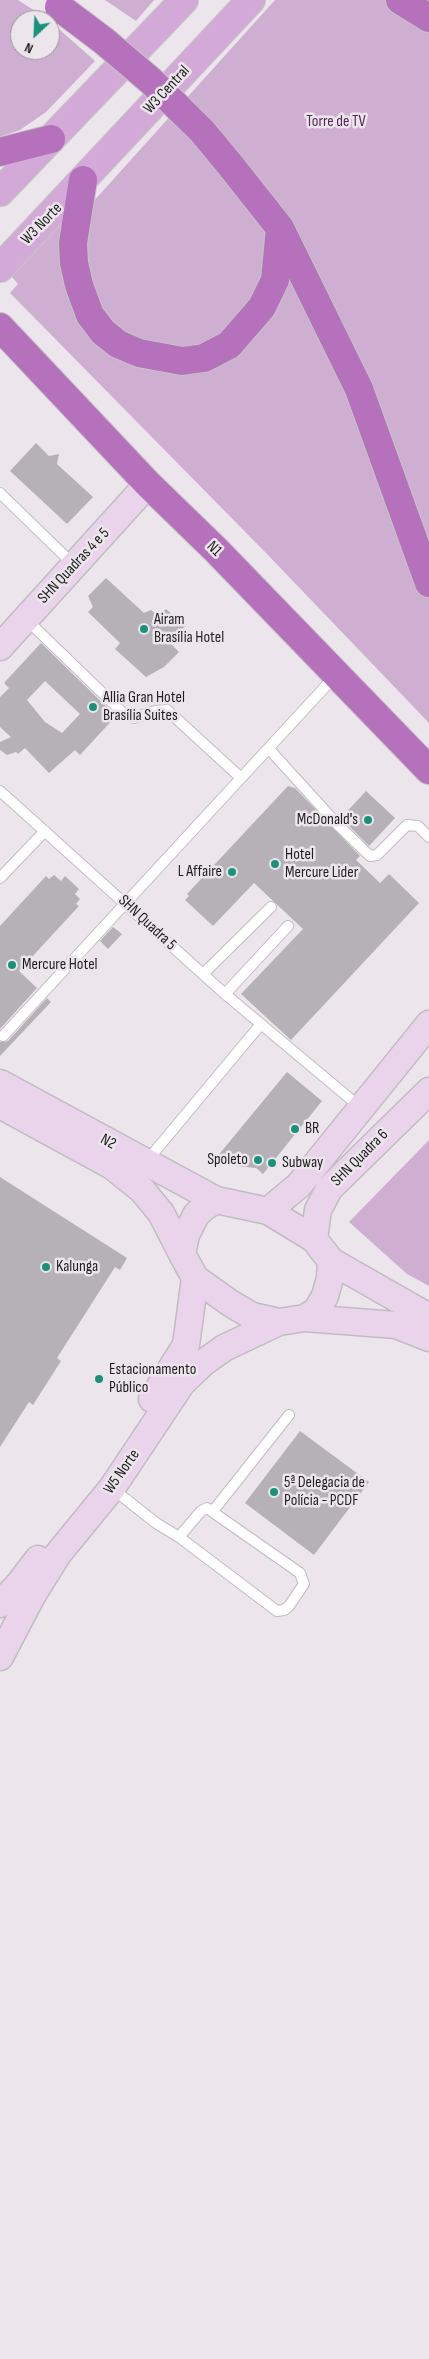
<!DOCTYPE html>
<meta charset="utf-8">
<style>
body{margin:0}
#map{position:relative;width:429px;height:2359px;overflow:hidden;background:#ece6ec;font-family:"Sofia Sans Condensed",sans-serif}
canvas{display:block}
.north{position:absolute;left:10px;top:10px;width:50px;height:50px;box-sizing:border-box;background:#ece6ec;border:1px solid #9a969a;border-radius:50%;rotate:205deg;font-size:14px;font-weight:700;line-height:20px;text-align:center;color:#201e20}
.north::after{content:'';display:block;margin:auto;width:18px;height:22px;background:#18937a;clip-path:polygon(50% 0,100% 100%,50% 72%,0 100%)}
</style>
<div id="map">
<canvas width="429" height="2359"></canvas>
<div class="north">N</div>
</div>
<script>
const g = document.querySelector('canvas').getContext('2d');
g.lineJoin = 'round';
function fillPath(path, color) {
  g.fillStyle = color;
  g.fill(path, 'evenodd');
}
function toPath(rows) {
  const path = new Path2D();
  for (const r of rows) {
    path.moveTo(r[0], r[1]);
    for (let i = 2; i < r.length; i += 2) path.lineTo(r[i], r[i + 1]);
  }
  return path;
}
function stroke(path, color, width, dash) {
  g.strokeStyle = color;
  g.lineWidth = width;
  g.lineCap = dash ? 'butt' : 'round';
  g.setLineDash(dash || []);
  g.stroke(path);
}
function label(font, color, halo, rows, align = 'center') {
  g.font = font + ' "Sofia Sans Condensed",sans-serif';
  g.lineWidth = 5;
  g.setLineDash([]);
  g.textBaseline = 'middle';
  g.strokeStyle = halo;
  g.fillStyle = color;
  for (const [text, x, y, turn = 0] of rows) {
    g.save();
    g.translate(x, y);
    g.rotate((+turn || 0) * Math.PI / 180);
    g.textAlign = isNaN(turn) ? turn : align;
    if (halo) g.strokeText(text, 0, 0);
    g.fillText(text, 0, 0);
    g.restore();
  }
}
const green = toPath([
 [0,0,18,0,49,20,20,20,20,50,50,50,50,21,95,61,46,112,20,130,0,137],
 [105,0,154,0,136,21],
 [275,0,429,0,429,723,266,553,10,293,18,284,11,276,63,221,64,234],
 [429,1140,429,1286,407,1274,349,1222]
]);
const building = toPath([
 [36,443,49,456,59,454,57,464,93,497,67,524,10,471],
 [106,578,144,613,151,610,158,616,166,609,185,626,170,643,179,652,164,667,146,677,115,649,120,643,88,612,93,607,88,596],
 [41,643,116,716,80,755,75,750,49,773,25,748,18,754,16,752,7,755,0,750,0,742,11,737,0,727,0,697,9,688,4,683],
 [45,681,80,714,62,733,45,722,27,700],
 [288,786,295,788,360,856,356,860,380,883,389,874,419,903,291,1040,241,994,303,929,254,883,213,926,185,900,189,896,187,894],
 [366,791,395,818,369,846,341,818],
 [54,875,61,881,65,876,79,889,75,894,80,899,76,904,79,906,19,971,37,988,0,1029,0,926,46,876,49,879],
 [113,927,122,934,108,949,100,941],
 [47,998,51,1002,0,1056,0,1042,8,1041],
 [287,1072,322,1101,263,1174,256,1168,225,1165,216,1158],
 [0,1177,127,1258,120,1270,115,1267,57,1358,61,1361,33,1405,29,1402,0,1447],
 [300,1431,369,1482,314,1555,245,1503]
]);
const lane = toPath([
 [0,493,74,565],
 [27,620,122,712,134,718,155,711,167,710,241,778],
 [269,749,338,825,370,856,377,855,407,825,418,826,429,837],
 [0,791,225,994,288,926],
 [0,878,45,831],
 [203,974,271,907],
 [225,994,360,1107],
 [3,1036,336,675],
 [146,1162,261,1024],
 [113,1489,156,1523,179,1537,277,1611,284,1610,289,1606,304,1584,300,1573,207,1508,201,1511,179,1537],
 [213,1511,289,1415]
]);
const secondary = toPath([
 [0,647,148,484],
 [0,1083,216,1200],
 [0,1105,112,1166,142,1190,161,1213,182,1254],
 [268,1211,299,1185,429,1024],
 [314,1239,318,1210,329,1189,429,1091],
 [331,1261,330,1278,325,1296,317,1310,305,1318,279,1322,252,1316,230,1303,195,1278,182,1254,186,1235,196,1215,203,1208,216,1200,268,1211,314,1239,331,1261,429,1317],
 [305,1318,396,1325,429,1338],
 [152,1399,186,1345,195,1278],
 [0,1604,19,1584,38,1559],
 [0,1657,33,1594,58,1554,112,1488,182,1383,203,1363,224,1348,279,1322]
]);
const primary = toPath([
 [0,192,184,0],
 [0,268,251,0]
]);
const highway = toPath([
 [400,0,429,18],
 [0,152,51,139],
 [231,166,280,228,359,389,429,583],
 [83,180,73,243,74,263,79,285,90,315,103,332,118,344,139,353,182,361,204,358,229,345,262,307,275,280,280,228],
 [0,327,148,484,216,550,429,770]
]);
const highwayBridge = toPath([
 [59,7,104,41,151,81,202,131,231,166]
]);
const markers = [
 [144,629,5,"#18937a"],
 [93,707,5,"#18937a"],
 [368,820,5,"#18937a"],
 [275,864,5,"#18937a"],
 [232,872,5,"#18937a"],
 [12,965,5,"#18937a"],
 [295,1129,5,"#18937a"],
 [258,1160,5,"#18937a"],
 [272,1163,5,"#18937a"],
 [46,1267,5,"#18937a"],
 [99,1379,5,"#18937a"],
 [274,1492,5,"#18937a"]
];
const streetNames = [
 ["W3 Central",167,90,-47],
 ["W3 Norte",42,224,-46],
 ["N1",214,549,45],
 ["SHN Quadras 4 e 5",74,566,-47],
 ["SHN Quadra 5",147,923,43],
 ["N2",108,1142,29],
 ["SHN Quadra 6",360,1158,-45],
 ["W5 Norte",122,1472,-55]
];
const parkNames = [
 ["Torre de TV",336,122]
];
const poiNames = [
 ["Airam",154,620],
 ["Brasília Hotel",154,638],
 ["Allia Gran Hotel",103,698],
 ["Brasília Suites",103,716],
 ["McDonald's",358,820,"right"],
 ["Hotel",285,855],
 ["Mercure Lider",285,873],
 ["L Affaire",222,872,"right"],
 ["Mercure Hotel",22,965],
 ["BR",305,1129],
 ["Spoleto",248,1160,"right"],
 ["Subway",282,1163],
 ["Kalunga",56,1267],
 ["Estacionamento",109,1370],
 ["Público",109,1388],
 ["5ª Delegacia de",284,1483],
 ["Polícia - PCDF",284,1501]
];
fillPath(green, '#cfafd1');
fillPath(building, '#b6b1b6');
stroke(lane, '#c1bcc1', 12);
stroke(secondary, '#c1bcc1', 29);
stroke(primary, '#c5c4c5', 30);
stroke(highway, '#c5c4c5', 30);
stroke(lane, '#fff', 10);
stroke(secondary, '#e9d4eb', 26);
stroke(primary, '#d3aad7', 28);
stroke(highway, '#b671bc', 28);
stroke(highwayBridge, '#c5c4c5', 30, []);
stroke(highwayBridge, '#b671bc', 28);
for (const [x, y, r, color] of markers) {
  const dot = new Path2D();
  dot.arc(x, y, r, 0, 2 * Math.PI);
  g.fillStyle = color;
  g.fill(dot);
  stroke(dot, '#ece6ec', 2);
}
label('16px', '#201e20', '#ece6ec', streetNames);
label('16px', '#59255d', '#ece6ec', parkNames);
label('16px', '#201e20', '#ece6ec', poiNames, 'left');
</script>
